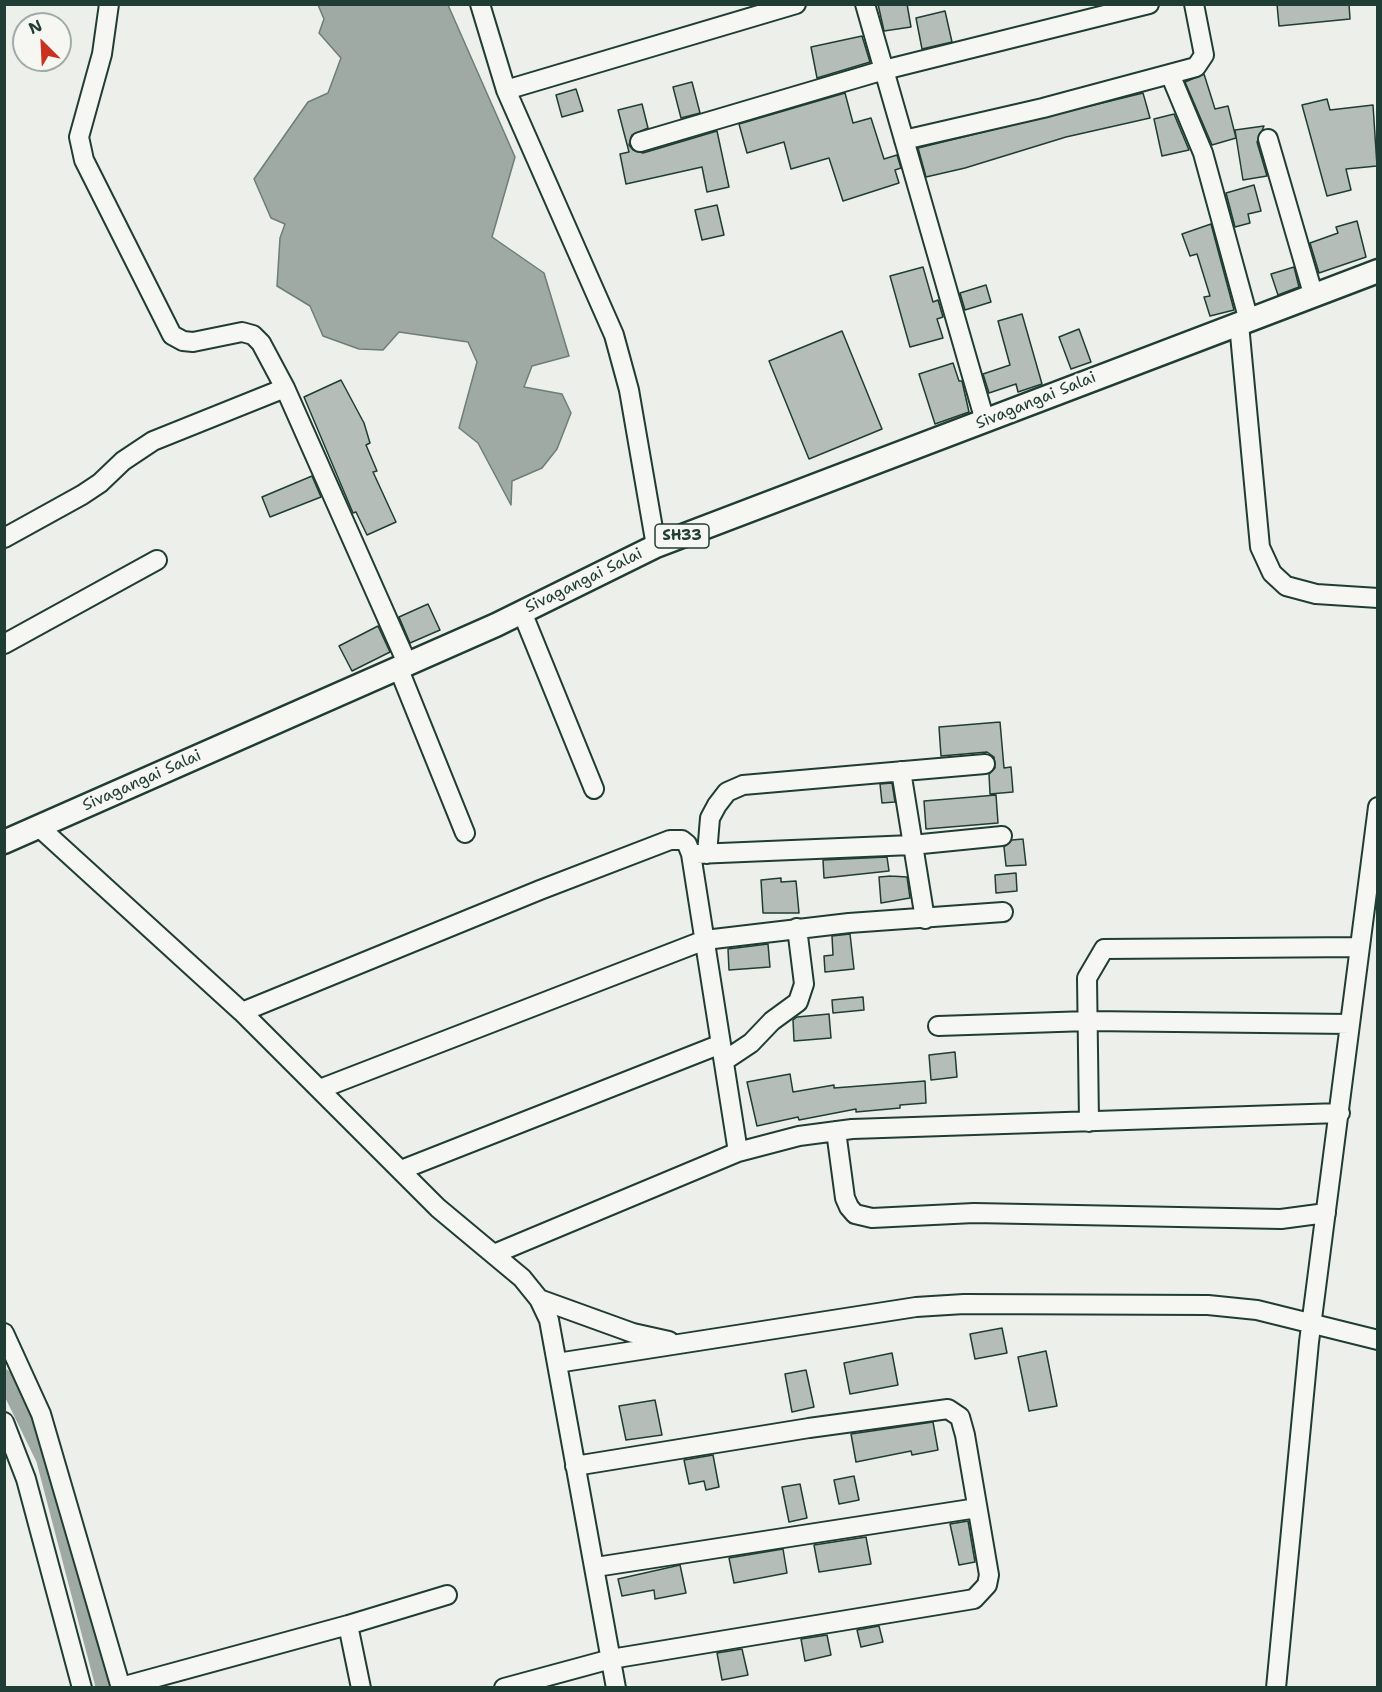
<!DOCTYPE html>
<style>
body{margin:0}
#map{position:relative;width:1382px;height:1692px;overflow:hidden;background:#edefea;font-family:"Shantell Sans",sans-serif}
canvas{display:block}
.frame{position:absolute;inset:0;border:6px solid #1f3d34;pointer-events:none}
.north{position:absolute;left:12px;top:12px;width:60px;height:60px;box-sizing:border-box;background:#f6f6f2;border:2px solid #a0aca6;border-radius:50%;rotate:336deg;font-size:16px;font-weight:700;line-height:24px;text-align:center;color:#1f3d34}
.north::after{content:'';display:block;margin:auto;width:21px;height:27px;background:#c8321e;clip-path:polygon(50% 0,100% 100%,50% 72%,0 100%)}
</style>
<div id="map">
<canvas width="1382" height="1692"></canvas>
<div class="frame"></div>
<div class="north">N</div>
</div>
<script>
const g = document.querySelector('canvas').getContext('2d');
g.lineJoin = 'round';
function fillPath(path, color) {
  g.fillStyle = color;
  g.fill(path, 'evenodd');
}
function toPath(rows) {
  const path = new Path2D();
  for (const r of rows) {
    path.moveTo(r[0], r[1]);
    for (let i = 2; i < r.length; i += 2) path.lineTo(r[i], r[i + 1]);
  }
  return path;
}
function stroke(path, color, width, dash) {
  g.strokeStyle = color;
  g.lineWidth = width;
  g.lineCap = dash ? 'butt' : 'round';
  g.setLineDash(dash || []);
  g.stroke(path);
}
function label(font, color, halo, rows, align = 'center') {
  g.font = font + ' "Shantell Sans",sans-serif';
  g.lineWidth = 4.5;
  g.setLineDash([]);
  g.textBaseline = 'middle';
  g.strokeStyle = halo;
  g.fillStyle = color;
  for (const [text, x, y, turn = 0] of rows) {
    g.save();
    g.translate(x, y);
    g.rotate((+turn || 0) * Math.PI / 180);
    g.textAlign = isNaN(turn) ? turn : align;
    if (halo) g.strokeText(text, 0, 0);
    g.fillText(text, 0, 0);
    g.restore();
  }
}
const water = toPath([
 [318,5,448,5,515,157,492,237,544,273,569,356,532,366,524,387,562,394,571,413,557,449,542,468,512,481,511,505,478,443,459,428,477,362,468,342,399,332,383,350,359,349,323,336,310,306,277,286,280,238,285,224,271,218,254,179,308,102,328,93,341,58,319,33,324,19,318,5]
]);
const canal = toPath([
 [4,1377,44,1459,104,1688]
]);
const building = toPath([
 [878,4,907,4,911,27,884,31,878,4],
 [1277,4,1349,4,1350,19,1279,26,1277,4],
 [945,11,952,42,922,49,916,18,945,11],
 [862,36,870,62,817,78,811,47,862,36],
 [1204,74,1215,109,1228,106,1236,138,1212,145,1185,82,1204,74],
 [692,82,700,113,681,118,673,87,692,82],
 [576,89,583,111,562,117,556,95,576,89],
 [845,93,853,123,871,118,884,159,897,155,901,168,895,170,899,183,843,201,829,158,791,169,784,142,747,153,739,124,845,93],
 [1143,93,1150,118,1066,137,965,168,926,177,918,148,1143,93],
 [1327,99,1330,110,1373,105,1377,166,1346,169,1351,190,1327,196,1302,105,1327,99],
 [642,104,648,128,632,135,629,145,633,150,643,153,717,131,729,187,707,192,702,167,626,184,620,154,629,152,618,110,642,104],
 [1174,114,1189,150,1162,156,1154,119,1174,114],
 [1264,126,1257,142,1267,176,1243,180,1235,130,1264,126],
 [1254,185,1261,211,1248,214,1250,223,1235,227,1226,193,1254,185],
 [717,205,724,235,702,240,695,210,717,205],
 [1357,221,1366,257,1319,273,1310,243,1338,233,1336,227,1357,221],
 [1211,224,1234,310,1210,316,1204,297,1210,296,1197,254,1190,256,1182,234,1211,224],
 [923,267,933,302,938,300,943,317,937,319,943,338,910,347,890,276,923,267],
 [1294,267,1299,287,1278,295,1271,274,1294,267],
 [986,285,991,302,965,310,960,293,986,285],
 [1022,314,1042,384,1018,392,1016,384,989,393,983,374,1010,365,998,321,1022,314],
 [1079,329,1091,362,1071,369,1059,337,1079,329],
 [842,331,882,429,809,459,769,361,842,331],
 [953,363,959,381,962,381,969,412,935,424,919,374,953,363],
 [341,380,364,423,370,443,366,445,377,471,373,472,396,522,367,535,356,512,353,513,304,397,341,380],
 [312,476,321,497,270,517,262,497,312,476],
 [428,604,440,630,410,643,399,617,428,604],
 [378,626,390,652,352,671,339,646,378,626],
 [1000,722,1004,768,1011,767,1013,792,990,794,989,774,995,768,994,757,987,752,941,756,939,727,1000,722],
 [892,783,895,802,882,803,880,784,892,783],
 [996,795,998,823,926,829,924,801,996,795],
 [1023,839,1026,865,1006,866,1004,847,1012,840,1023,839],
 [887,857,889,871,824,878,823,860,887,857],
 [1016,873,1017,891,996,893,995,875,1016,873],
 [891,876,907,877,910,898,881,903,879,877,891,876],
 [781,878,781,882,796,881,799,913,763,913,761,880,781,878],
 [850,934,854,969,825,972,824,956,833,955,832,936,850,934],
 [768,944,770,967,729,970,728,949,768,944],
 [863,997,864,1010,833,1013,832,1000,863,997],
 [829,1014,831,1038,794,1041,793,1020,797,1017,829,1014],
 [955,1052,957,1077,931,1080,929,1055,955,1052],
 [790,1074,793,1092,834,1085,834,1088,925,1081,926,1103,900,1105,900,1108,856,1112,856,1109,799,1120,798,1117,757,1126,747,1082,790,1074],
 [1002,1328,1007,1353,975,1359,970,1334,1002,1328],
 [1046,1351,1057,1406,1029,1411,1018,1357,1046,1351],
 [892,1353,898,1385,850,1394,844,1363,892,1353],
 [806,1370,814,1407,792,1412,785,1374,806,1370],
 [655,1400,662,1435,626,1440,619,1406,655,1400],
 [933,1422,938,1450,912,1455,911,1451,856,1462,851,1434,933,1422],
 [713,1455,719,1487,706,1490,704,1481,689,1484,684,1460,713,1455],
 [854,1476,859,1500,839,1504,834,1480,854,1476],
 [800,1484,807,1518,789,1522,782,1487,800,1484],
 [968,1521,975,1562,959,1565,950,1524,968,1521],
 [866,1537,871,1564,819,1572,814,1545,866,1537],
 [783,1549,787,1573,734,1583,729,1558,783,1549],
 [680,1565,686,1593,655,1599,654,1590,622,1596,618,1579,680,1565],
 [879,1626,883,1642,861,1647,857,1630,879,1626],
 [827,1635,831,1655,805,1661,801,1639,827,1635],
 [742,1649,748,1675,722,1680,717,1653,742,1649]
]);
const minor = toPath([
 [109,4,102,54,79,137,84,160,172,335,183,341,193,342,242,332,253,335,261,343,285,388,407,663],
 [480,4,506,90,614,335,629,390,656,546],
 [865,4,985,421],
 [1170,74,1203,153,1249,321],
 [506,90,796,4],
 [1268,139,1314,297],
 [904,140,1043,108,1196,67,1204,55,1194,4],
 [640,142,884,70,1149,4],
 [1239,324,1260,547,1272,573,1286,586,1316,594,1378,598],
 [4,538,82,495,100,483,123,461,153,441,285,388],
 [522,612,594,789],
 [4,644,157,560],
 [398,667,465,833],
 [901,771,925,919],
 [39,827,242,1012,438,1208,522,1278,539,1299,549,1320,616,1688],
 [696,854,912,845,1002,836],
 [707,854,710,818,717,805,727,792,743,785,985,764],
 [242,1012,540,890,670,840,682,840,687,844,691,854,738,1152],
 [938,1026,1088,1021,1350,1024],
 [724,1061,751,1043,772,1021,798,1002,804,984,797,928],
 [320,1089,705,940,849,923,1003,912],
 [1089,1122,1087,978,1104,949,1359,947],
 [836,1131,845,1198,849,1207,855,1214,872,1218,974,1213,1281,1219,1326,1213],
 [401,1170,721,1044],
 [494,1254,738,1152,799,1136,852,1129,1340,1113],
 [539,1299,633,1333,669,1341],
 [4,1333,41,1414,121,1688],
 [557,1363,916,1307,964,1304,1208,1305,1257,1310,1378,1340],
 [4,1422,26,1479,82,1688],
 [596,1567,977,1508],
 [121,1687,348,1625],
 [361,1688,348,1625,447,1595],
 [504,1688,611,1659,974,1599,987,1585,989,1575,965,1435,960,1417,948,1409,809,1428,575,1466],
 [1276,1688,1309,1342,1378,807]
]);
const major = toPath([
 [4,842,496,625,656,546,1378,271]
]);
const shields = [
 [682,536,54]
];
const shieldNames = [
 ["SH33",682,536]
];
const streetNames = [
 ["Sivagangai Salai",1036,401,-22],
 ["Sivagangai Salai",584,581,-26],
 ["Sivagangai Salai",142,781,-24]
];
fillPath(water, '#9faaa4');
stroke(water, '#6c7e77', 1.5);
stroke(canal, '#9faaa4', 16);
fillPath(building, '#b4bdb8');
stroke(building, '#1f3d34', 1.5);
stroke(minor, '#1f3d34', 22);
stroke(major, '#1f3d34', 27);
stroke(minor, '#f6f6f2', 18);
stroke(major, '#f6f6f2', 22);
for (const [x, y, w] of shields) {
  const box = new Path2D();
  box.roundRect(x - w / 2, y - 12, w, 24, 4.5);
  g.fillStyle = '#f6f6f2';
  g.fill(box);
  stroke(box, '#1f3d34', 1.5);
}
label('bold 15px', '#1f3d34', null, shieldNames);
label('16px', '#1f3d34', '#f6f6f2', streetNames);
</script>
